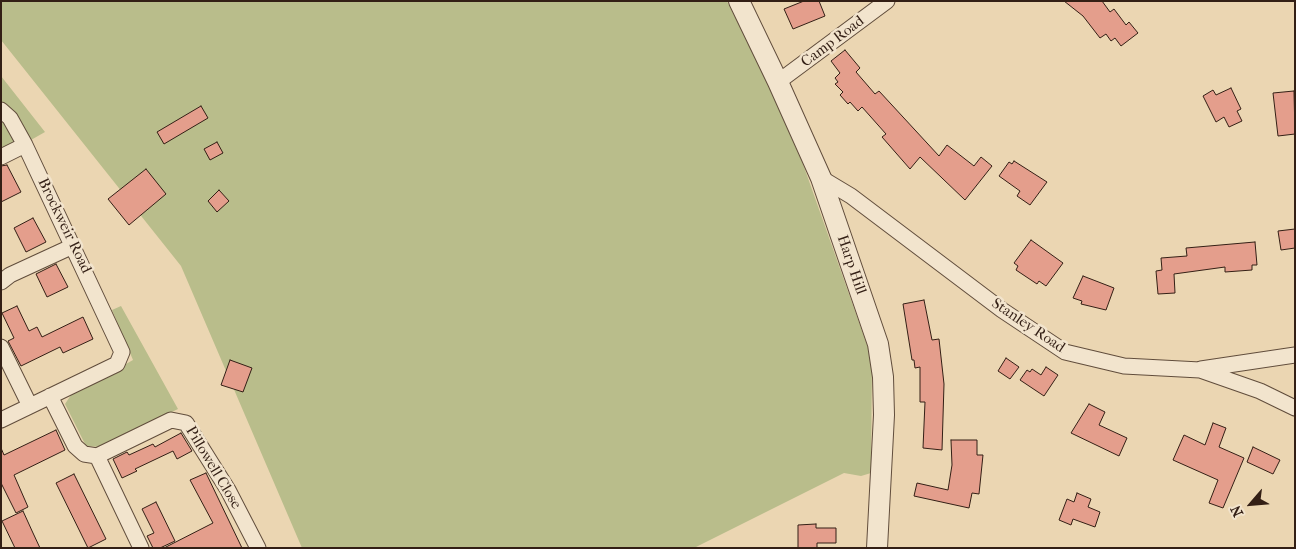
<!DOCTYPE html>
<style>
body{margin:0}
#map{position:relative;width:1296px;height:549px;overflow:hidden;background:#ebd6b2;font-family:"IM FELL French Canon",serif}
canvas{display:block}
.frame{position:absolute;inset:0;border:2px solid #331f15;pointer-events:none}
.north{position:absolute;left:1226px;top:479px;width:50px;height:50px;-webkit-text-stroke:4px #f2e4cd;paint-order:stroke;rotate:243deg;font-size:14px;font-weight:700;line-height:20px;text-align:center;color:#331f15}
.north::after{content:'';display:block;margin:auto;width:18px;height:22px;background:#331f15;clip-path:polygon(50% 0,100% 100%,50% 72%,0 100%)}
</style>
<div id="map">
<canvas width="1296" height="549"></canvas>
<div class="frame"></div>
<div class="north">N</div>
</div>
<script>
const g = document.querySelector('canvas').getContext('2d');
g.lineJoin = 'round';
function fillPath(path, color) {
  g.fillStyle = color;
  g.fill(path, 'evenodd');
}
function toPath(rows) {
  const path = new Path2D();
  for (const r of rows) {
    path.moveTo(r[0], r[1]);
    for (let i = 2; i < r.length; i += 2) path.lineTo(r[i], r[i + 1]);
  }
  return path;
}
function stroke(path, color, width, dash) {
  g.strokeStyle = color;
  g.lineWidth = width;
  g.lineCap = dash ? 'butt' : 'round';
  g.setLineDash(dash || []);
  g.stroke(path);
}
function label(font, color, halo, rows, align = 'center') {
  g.font = font + ' "IM FELL French Canon",serif';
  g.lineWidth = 5;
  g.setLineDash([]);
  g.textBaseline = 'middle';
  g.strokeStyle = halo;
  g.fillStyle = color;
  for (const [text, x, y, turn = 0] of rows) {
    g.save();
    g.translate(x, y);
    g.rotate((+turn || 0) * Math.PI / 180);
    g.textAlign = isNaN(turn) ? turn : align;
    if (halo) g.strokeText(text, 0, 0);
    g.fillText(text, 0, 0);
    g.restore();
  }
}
const green = toPath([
 [1,1,727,1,766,80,803,164,872,359,871,473,861,476,844,473,694,548,302,548,181,266,1,40],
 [1,76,45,132,1,157],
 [121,306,178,409,100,447,86,446,65,404,71,395,133,360,112,310]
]);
const building = toPath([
 [804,1,819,1,825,16,793,29,784,9,804,1],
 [1064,1,1102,1,1110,12,1114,9,1126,25,1129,22,1138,33,1121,46,1115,38,1111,41,1106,34,1100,38,1083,16,1064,1],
 [845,50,860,68,856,72,875,94,879,91,939,156,947,145,974,166,981,157,992,166,965,200,920,157,910,169,882,137,886,134,862,107,858,111,850,102,848,104,840,95,843,92,835,84,838,82,835,78,840,73,831,61,845,50],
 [1231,88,1241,109,1237,111,1242,121,1229,127,1224,117,1216,122,1203,96,1213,90,1216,95,1231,88],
 [1294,91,1295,134,1278,136,1273,93,1294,91],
 [201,106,208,118,164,144,157,132,201,106],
 [217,142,223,153,210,160,204,149,217,142],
 [1014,161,1047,182,1030,205,1017,196,1020,191,999,176,1009,162,1012,164,1014,161],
 [7,165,21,192,1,202,1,166,7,165],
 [146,169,166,194,129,225,108,199,146,169],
 [219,190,229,201,217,212,208,201,219,190],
 [33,218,46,242,26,252,14,228,33,218],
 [1295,229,1295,248,1281,250,1278,231,1295,229],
 [1031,240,1063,263,1046,286,1039,281,1037,284,1016,270,1018,266,1014,263,1031,240],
 [1255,242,1257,265,1252,265,1252,270,1225,272,1225,267,1174,274,1175,293,1158,294,1156,271,1162,270,1161,258,1187,256,1186,248,1255,242],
 [56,264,68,287,47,297,36,274,56,264],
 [1083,276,1114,288,1106,310,1081,304,1082,301,1073,298,1083,276],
 [924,300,932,340,939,339,944,384,942,450,923,448,925,402,920,402,920,367,915,368,914,360,912,360,903,304,924,300],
 [17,306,29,331,37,327,42,337,83,317,93,339,63,353,60,347,21,366,8,341,14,338,2,313,17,306],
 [1006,358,1019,367,1010,379,998,371,1006,358],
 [230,360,252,368,243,392,221,385,230,360],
 [1046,367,1058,375,1044,396,1020,380,1027,370,1030,372,1032,369,1041,375,1046,367],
 [1089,404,1105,412,1099,425,1127,438,1119,456,1071,433,1089,404],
 [1213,423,1226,428,1219,447,1244,458,1223,508,1209,503,1218,480,1173,460,1184,435,1205,445,1213,423],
 [56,430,65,450,14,475,28,507,16,513,1,483,1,448,4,455,56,430],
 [181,433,192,451,177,459,173,451,135,469,137,471,122,478,113,459,127,452,129,455,153,444,155,447,181,433],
 [951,440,977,440,977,455,983,455,979,494,972,493,969,508,914,496,917,483,948,490,952,465,951,440],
 [1253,447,1280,460,1273,474,1247,462,1253,447],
 [206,473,242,548,164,548,213,523,190,480,206,473],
 [74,474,106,539,88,548,56,483,74,474],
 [1077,493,1091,499,1088,507,1100,512,1095,527,1073,519,1071,525,1059,520,1067,499,1074,502,1077,493],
 [156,502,175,541,160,548,153,548,147,536,154,533,142,509,156,502],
 [23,511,33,533,40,548,15,548,2,521,23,511],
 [816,524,816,528,836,528,836,543,817,543,817,548,798,548,798,525,816,524]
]);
const minor = toPath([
 [778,82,887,1],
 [1,110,10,118,25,145,122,352,117,364,1,420],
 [1,157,25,145],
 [821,178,851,196,1002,310,1065,352,1124,366,1200,370,1260,391,1295,408],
 [1,282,10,275,73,246],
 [1,347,30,406],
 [1201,369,1295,355],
 [50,396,75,446,84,454,97,456,141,548],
 [97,456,171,420,186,423,228,490,258,548]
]);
const tertiary = toPath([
 [739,1,778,82,821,178,878,344,883,377,884,415,877,548]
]);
const streetNames = [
 ["Camp Road",833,42,-37],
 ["Brockweir Road",64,226,64],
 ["Harp Hill",851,265,71],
 ["Stanley Road",1028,326,34],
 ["Pillowell Close",213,468,59]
];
fillPath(green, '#b9bd8b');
fillPath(building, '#e49e8c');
stroke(building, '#331f15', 1);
stroke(minor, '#614d3c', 17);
stroke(tertiary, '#614d3c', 22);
stroke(minor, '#f2e4cd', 15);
stroke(tertiary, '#f2e4cd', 20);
label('15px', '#331f15', '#f2e4cd', streetNames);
</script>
